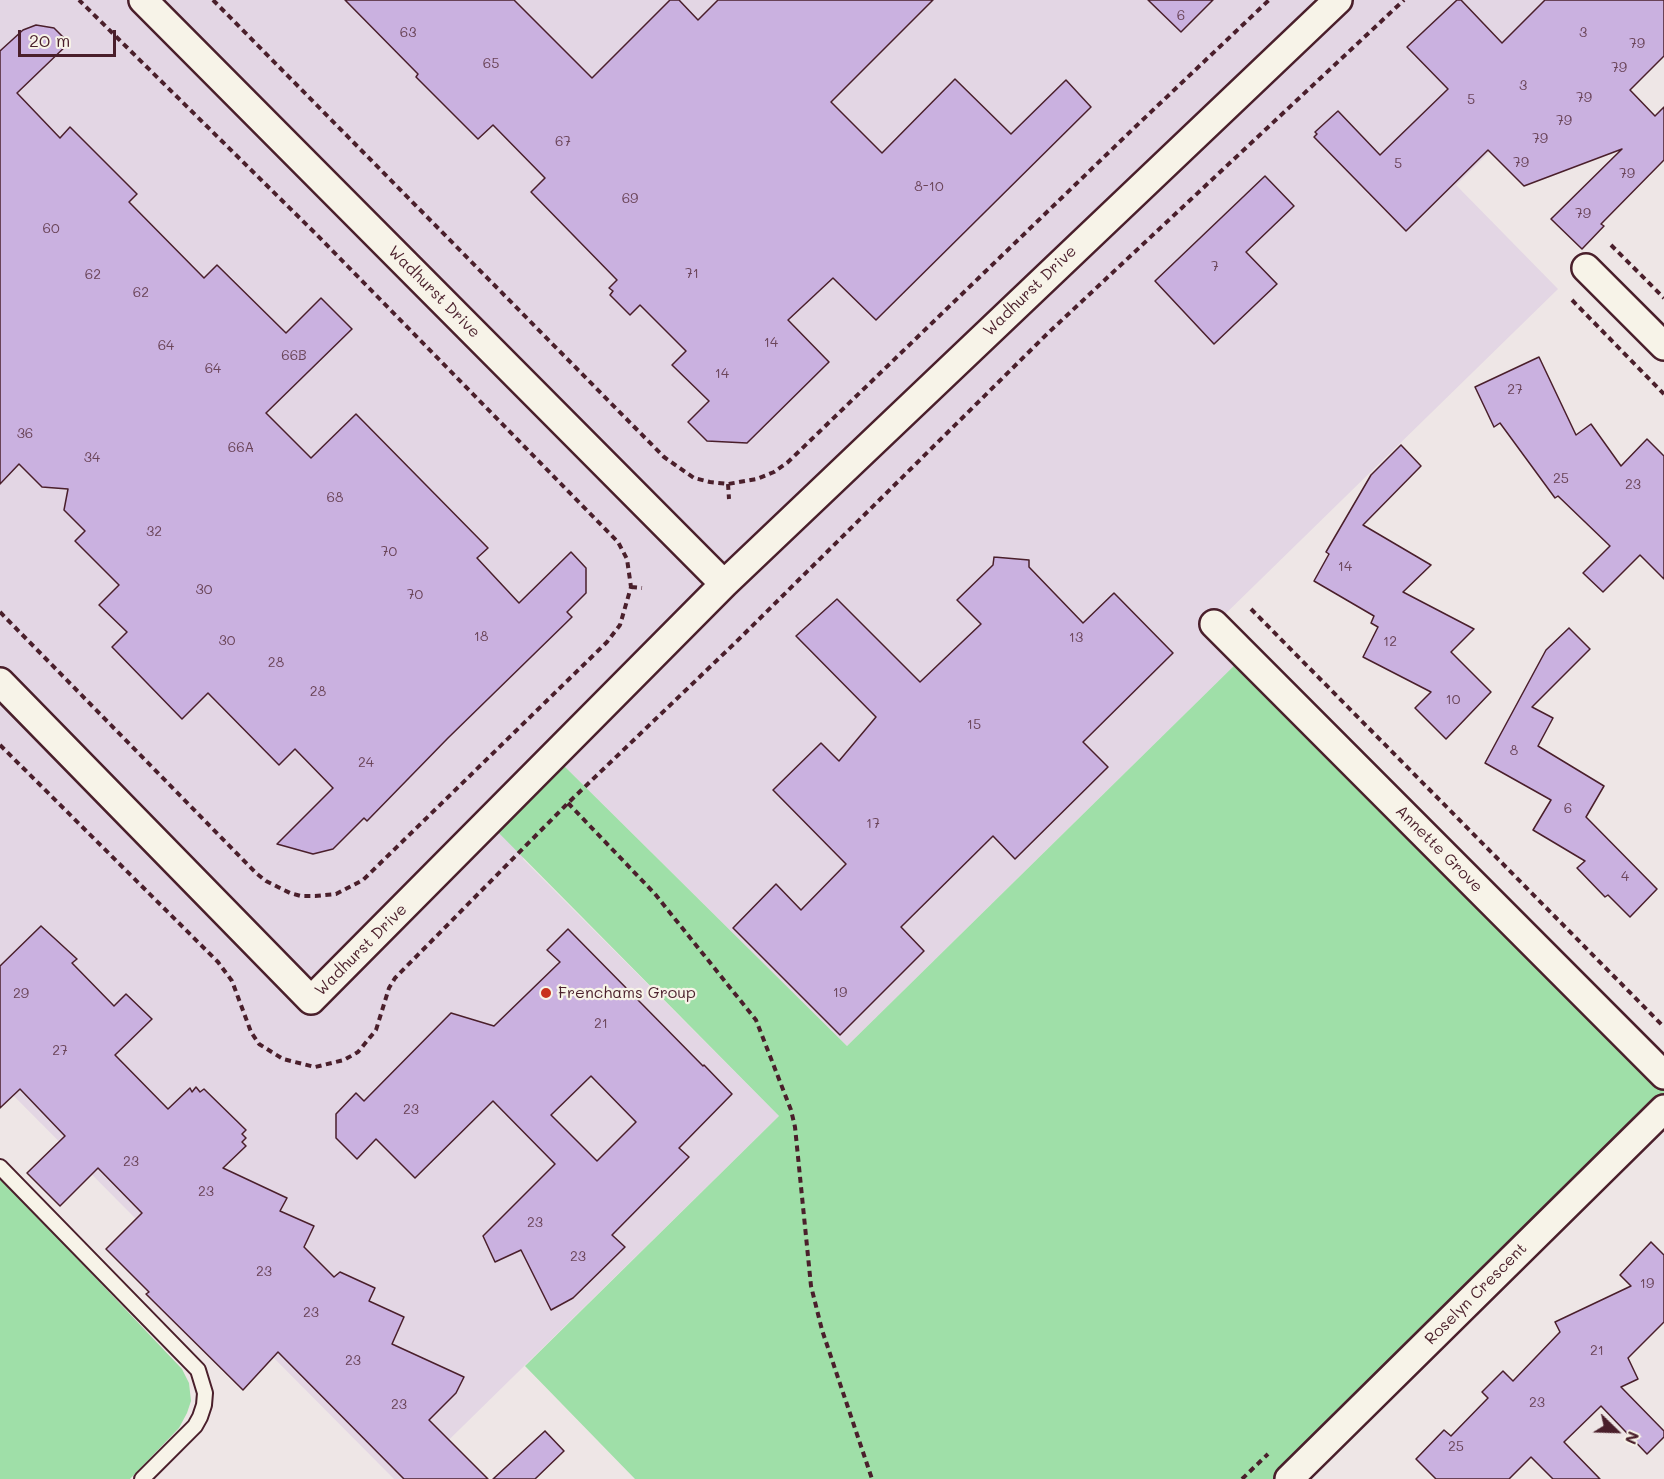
<!DOCTYPE html>
<style>
body{margin:0}
#map{position:relative;width:1664px;height:1479px;overflow:hidden;background:#eee6e6;font-family:Mali,sans-serif}
canvas{display:block}
.north{position:absolute;left:1586px;top:1401px;width:60px;height:60px;-webkit-text-stroke:4px #f7f3e8;paint-order:stroke;rotate:113deg;font-size:16px;font-weight:700;line-height:24px;text-align:center;color:#4a1f2b}
.north::after{content:'';display:block;margin:auto;width:21px;height:27px;background:#4a1f2b;clip-path:polygon(50% 0,100% 100%,50% 72%,0 100%)}
.scale{position:absolute;left:18px;top:30px;width:98px;height:27px;box-sizing:border-box;border:3px solid #4a1f2b;border-top:0;padding-left:8px;font-size:18px;line-height:21px;white-space:nowrap;color:#4a1f2b;-webkit-text-stroke:4px #f7f3e8;paint-order:stroke}
</style>
<div id="map">
<canvas width="1664" height="1479"></canvas>
<div class="north">N</div>
<div class="scale">20 m</div>
</div>
<script>
const g = document.querySelector('canvas').getContext('2d');
g.lineJoin = 'round';
function fillPath(path, color) {
  g.fillStyle = color;
  g.fill(path, 'evenodd');
}
function toPath(rows) {
  const path = new Path2D();
  for (const r of rows) {
    path.moveTo(r[0], r[1]);
    for (let i = 2; i < r.length; i += 2) path.lineTo(r[i], r[i + 1]);
  }
  return path;
}
function stroke(path, color, width, dash) {
  g.strokeStyle = color;
  g.lineWidth = width;
  g.lineCap = dash ? 'butt' : 'round';
  g.setLineDash(dash || []);
  g.stroke(path);
}
function label(font, color, halo, rows, align = 'center') {
  g.font = font + ' Mali,sans-serif';
  g.lineWidth = 4.5;
  g.setLineDash([]);
  g.textBaseline = 'middle';
  g.strokeStyle = halo;
  g.fillStyle = color;
  for (const [text, x, y, turn = 0] of rows) {
    g.save();
    g.translate(x, y);
    g.rotate((+turn || 0) * Math.PI / 180);
    g.textAlign = isNaN(turn) ? turn : align;
    if (halo) g.strokeText(text, 0, 0);
    g.fillText(text, 0, 0);
    g.restore();
  }
}
const built = toPath([
 [0,0,1644,0,1456,185,1558,289,1215,624,1245,655,847,1046,554,756,523,859,779,1116,409,1479,394,1479,0,1082]
]);
const green = toPath([
 [1245,655,1664,1075,1664,1109,1289,1479,635,1479,525,1366,779,1116,487,821,554,756,847,1046],
 [0,1177,182,1369,189,1383,191,1401,187,1413,179,1428,130,1479,0,1479]
]);
const building = toPath([
 [345,0,514,0,592,78,670,0,679,0,698,20,718,0,933,0,831,102,882,153,955,79,1011,134,1066,80,1091,107,876,320,833,278,788,320,829,362,747,443,707,441,688,422,709,401,672,365,686,351,640,305,630,315,610,295,613,291,609,288,617,280,531,192,545,178,493,125,478,139,416,77,418,74,345,0],
 [1148,0,1213,0,1181,32,1148,0],
 [1457,0,1461,0,1502,43,1545,0,1664,0,1664,56,1630,90,1655,116,1664,107,1664,160,1601,224,1604,226,1582,249,1551,219,1622,149,1524,186,1488,150,1406,231,1314,137,1317,134,1315,132,1338,111,1380,155,1448,89,1407,47,1457,0],
 [36,25,54,28,69,43,17,93,60,138,70,127,137,194,129,202,204,278,217,265,286,333,321,298,352,329,266,413,311,458,356,414,488,548,477,558,519,603,571,552,586,568,586,593,567,612,572,617,448,738,367,821,364,818,333,849,313,854,277,844,333,788,295,749,279,765,208,693,182,719,112,647,127,632,99,605,119,585,75,541,85,531,64,510,68,489,42,487,19,464,0,484,0,51,23,30,36,25],
 [1265,176,1294,206,1246,252,1277,284,1214,344,1155,281,1265,176],
 [1539,357,1576,435,1591,424,1621,466,1647,439,1664,456,1664,579,1640,555,1603,592,1583,573,1610,546,1558,496,1555,498,1500,423,1494,427,1475,387,1539,357],
 [1401,445,1421,466,1363,525,1431,565,1403,592,1474,629,1451,652,1491,692,1446,739,1415,708,1431,692,1363,657,1378,627,1371,623,1374,616,1314,581,1329,554,1326,552,1371,475,1401,445],
 [994,557,1029,560,1029,567,1083,623,1114,593,1173,653,1083,742,1108,767,1015,859,993,836,901,927,924,951,840,1035,733,928,776,884,801,910,846,864,773,790,821,743,839,761,876,717,796,636,837,599,920,682,981,624,957,600,993,565,994,557],
 [1569,628,1590,649,1532,707,1553,718,1538,746,1604,786,1586,817,1657,889,1630,917,1608,895,1605,897,1577,868,1585,861,1533,830,1551,800,1485,763,1546,650,1569,628],
 [41,926,77,959,72,963,114,1006,126,994,152,1019,115,1055,168,1109,190,1088,192,1092,196,1087,200,1092,204,1089,246,1130,242,1134,246,1138,242,1142,246,1146,223,1168,287,1198,280,1211,314,1226,304,1247,334,1277,340,1272,375,1288,369,1301,404,1317,392,1344,464,1377,456,1393,429,1420,488,1479,404,1479,278,1352,243,1390,146,1294,149,1292,106,1249,142,1213,98,1168,60,1206,27,1173,65,1136,20,1089,0,1108,0,966,41,926],
 [568,929,703,1066,704,1065,732,1094,679,1148,689,1157,612,1235,625,1247,573,1298,551,1310,521,1250,495,1262,483,1236,555,1164,493,1101,415,1178,376,1139,357,1159,336,1138,336,1114,356,1093,364,1101,451,1013,494,1026,560,962,547,950,568,929],
 [591,1076,636,1122,597,1161,551,1115,591,1076],
 [1651,1242,1664,1255,1664,1322,1628,1358,1638,1379,1621,1387,1664,1431,1664,1437,1647,1454,1601,1406,1564,1442,1600,1479,1553,1479,1531,1457,1509,1479,1436,1479,1416,1459,1444,1430,1451,1436,1488,1398,1482,1392,1503,1371,1513,1381,1560,1332,1555,1322,1631,1286,1620,1275,1651,1242],
 [545,1431,564,1451,535,1479,493,1479,545,1431]
]);
const path = toPath([
 [213,0,664,457,694,478,710,482,728,484,757,479,774,472,788,462,1133,129,1269,0],
 [1611,245,1664,298],
 [1572,300,1664,394],
 [728,484,729,499],
 [631,587,642,588],
 [1251,609,1664,1027],
 [0,612,256,873,266,881,290,893,301,896,315,896,336,894,363,880,607,642,620,625,631,587,627,559,618,542,316,234,79,0],
 [0,745,218,962,232,981,251,1032,259,1044,283,1059,315,1067,344,1060,358,1052,376,1030,389,988,395,978,568,803,736,642,1047,334,1404,0],
 [568,803,655,894,756,1020,791,1110,795,1127,811,1286,822,1330,872,1479],
 [1242,1479,1268,1454]
]);
const service = toPath([
 [0,1167,198,1370,205,1393,204,1405,200,1417,195,1426,142,1479]
]);
const minor = toPath([
 [143,0,724,584],
 [1586,268,1664,346],
 [1214,624,1664,1075],
 [0,682,311,1000,724,584,1338,0],
 [1289,1479,1664,1109]
]);
const markers = [
 [546,993,6,"#c8321e"]
];
const numberNames = [
 ["6",1181,16],
 ["63",408,33],
 ["3",1583,33],
 ["79",1637,44],
 ["65",491,64],
 ["79",1619,68],
 ["3",1523,86],
 ["79",1584,98],
 ["5",1471,100],
 ["79",1564,121],
 ["79",1540,139],
 ["67",563,142],
 ["79",1521,163],
 ["5",1398,164],
 ["79",1627,174],
 ["8-10",929,187],
 ["69",630,199],
 ["79",1583,214],
 ["60",51,229],
 ["7",1215,267],
 ["71",692,274],
 ["62",93,275],
 ["62",141,293],
 ["14",771,343],
 ["64",166,346],
 ["66B",294,356],
 ["64",213,369],
 ["14",722,374],
 ["27",1515,390],
 ["36",25,434],
 ["66A",241,448],
 ["34",92,458],
 ["25",1561,479],
 ["23",1633,485],
 ["68",335,498],
 ["32",154,532],
 ["70",389,552],
 ["14",1345,567],
 ["30",204,590],
 ["70",415,595],
 ["18",481,637],
 ["13",1076,638],
 ["30",227,641],
 ["12",1390,642],
 ["28",276,663],
 ["28",318,692],
 ["10",1453,700],
 ["15",974,725],
 ["8",1514,751],
 ["24",366,763],
 ["6",1568,809],
 ["17",873,824],
 ["4",1625,877],
 ["19",840,993],
 ["29",21,994],
 ["21",601,1024],
 ["27",60,1051],
 ["23",411,1110],
 ["23",131,1162],
 ["23",206,1192],
 ["23",535,1223],
 ["23",578,1257],
 ["23",264,1272],
 ["19",1647,1284],
 ["23",311,1313],
 ["21",1597,1351],
 ["23",353,1361],
 ["23",1537,1403],
 ["23",399,1405],
 ["25",1456,1447]
];
const streetNames = [
 ["Wadhurst Drive",1030,291,-44],
 ["Wadhurst Drive",434,292,45],
 ["Annette Grove",1439,849,45],
 ["Wadhurst Drive",361,950,-45],
 ["Roselyn Crescent",1476,1294,-45]
];
const poiNames = [
 ["Frenchams Group",558,993]
];
fillPath(built, '#e3d6e4');
fillPath(green, '#9fdfa8');
fillPath(building, '#cab1e0');
stroke(building, '#4a1f2b', 1.5);
stroke(service, '#4a1f2b', 18);
stroke(minor, '#4a1f2b', 32);
stroke(path, '#4a1f2b', 4, [6, 4.5]);
stroke(service, '#f7f3e8', 14);
stroke(minor, '#f7f3e8', 27);
for (const [x, y, r, color] of markers) {
  const dot = new Path2D();
  dot.arc(x, y, r, 0, 2 * Math.PI);
  g.fillStyle = color;
  g.fill(dot);
  stroke(dot, '#f7f3e8', 2);
}
label('14px', '#6a4458', null, numberNames);
label('16px', '#4a1f2b', '#f7f3e8', streetNames);
label('16px', '#4a1f2b', '#f7f3e8', poiNames, 'left');
</script>
